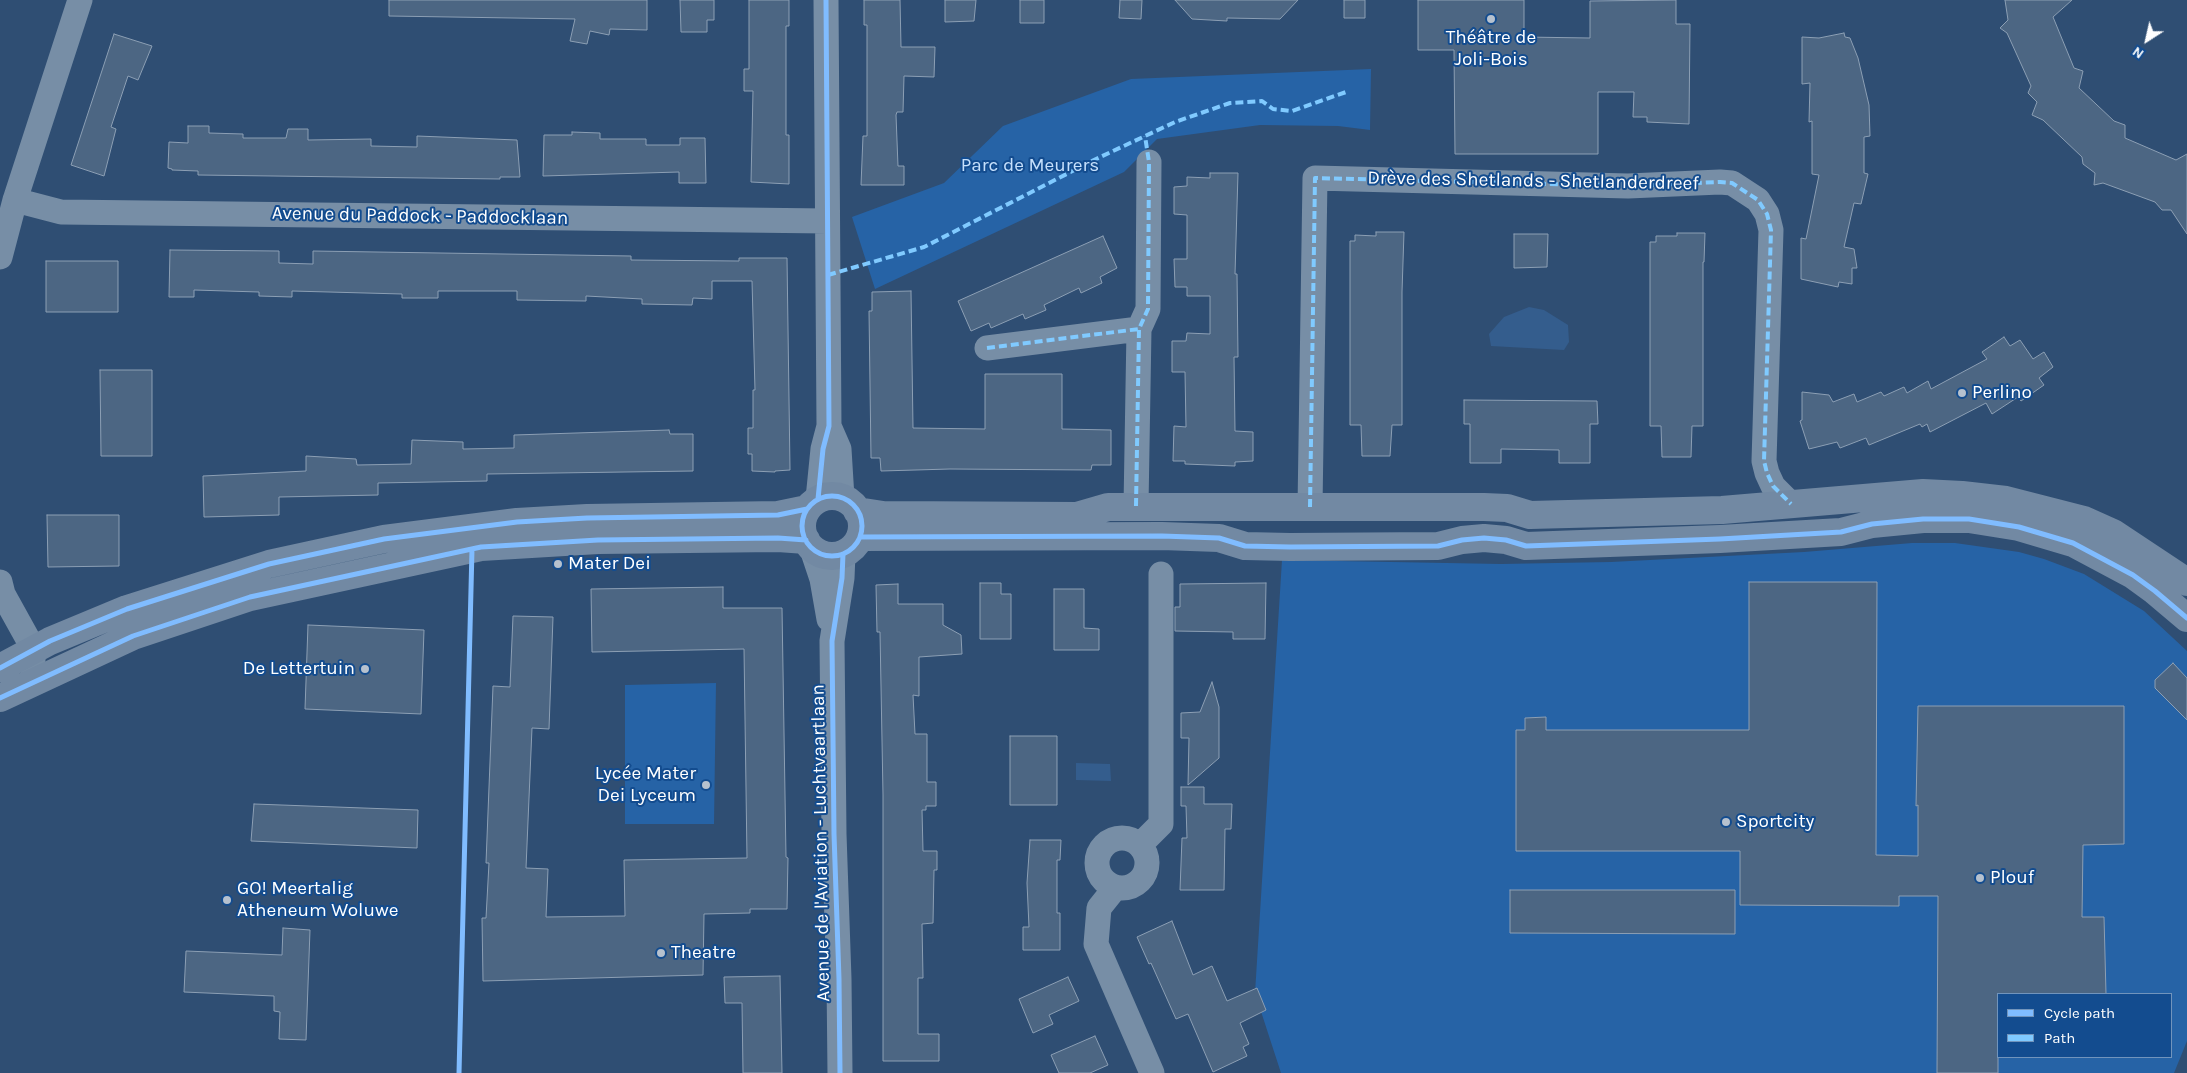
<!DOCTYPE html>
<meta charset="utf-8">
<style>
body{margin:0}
#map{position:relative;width:2187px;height:1073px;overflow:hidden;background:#2f4e73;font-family:Karla,sans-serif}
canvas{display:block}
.legend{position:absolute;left:1997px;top:993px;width:175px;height:65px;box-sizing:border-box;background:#134c8f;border:1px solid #7194bc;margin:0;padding:6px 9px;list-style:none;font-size:15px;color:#fff}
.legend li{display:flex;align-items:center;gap:10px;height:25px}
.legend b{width:25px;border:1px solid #7194bc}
.north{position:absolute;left:2122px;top:15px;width:50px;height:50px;-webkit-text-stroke:4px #134c8f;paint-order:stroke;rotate:215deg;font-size:14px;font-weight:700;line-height:20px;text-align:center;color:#fff}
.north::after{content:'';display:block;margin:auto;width:18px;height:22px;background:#fff;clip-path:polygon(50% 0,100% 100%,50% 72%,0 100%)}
</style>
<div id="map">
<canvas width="2187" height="1073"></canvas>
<ul class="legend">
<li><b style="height:6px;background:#80bcff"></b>Cycle path</li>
<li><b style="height:6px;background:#80caff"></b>Path</li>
</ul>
<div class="north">N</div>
</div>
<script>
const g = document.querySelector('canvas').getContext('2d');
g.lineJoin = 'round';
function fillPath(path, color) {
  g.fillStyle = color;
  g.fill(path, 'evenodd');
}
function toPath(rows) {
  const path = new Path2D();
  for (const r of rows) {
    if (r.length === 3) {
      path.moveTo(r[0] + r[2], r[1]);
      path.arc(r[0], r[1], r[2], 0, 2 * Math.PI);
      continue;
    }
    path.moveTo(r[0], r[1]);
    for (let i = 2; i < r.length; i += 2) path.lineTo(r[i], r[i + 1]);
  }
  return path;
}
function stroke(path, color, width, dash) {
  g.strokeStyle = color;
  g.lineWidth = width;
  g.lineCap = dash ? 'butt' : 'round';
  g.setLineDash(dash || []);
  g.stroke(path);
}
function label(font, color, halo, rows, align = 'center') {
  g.font = font + ' Karla,sans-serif';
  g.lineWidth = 4;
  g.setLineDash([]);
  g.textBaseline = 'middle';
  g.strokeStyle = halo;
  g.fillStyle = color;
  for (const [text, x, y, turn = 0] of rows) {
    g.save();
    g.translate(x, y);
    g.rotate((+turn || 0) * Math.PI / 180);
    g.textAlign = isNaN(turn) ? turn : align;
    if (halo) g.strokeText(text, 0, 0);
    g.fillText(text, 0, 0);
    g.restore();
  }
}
const green = toPath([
 [1371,69,1370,130,1338,126,1260,125,1157,139,1124,172,875,289,852,217,944,183,1003,126,1131,79],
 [1912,543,1955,543,2019,552,2044,559,2084,574,2144,611,2187,651,2187,1041,2174,1073,1281,1073,1255,993,1282,560,1501,564,1611,562,1804,552],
 [1998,994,2171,994,2171,1057,1998,1057],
 [716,683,714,824,625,824,625,685]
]);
const water = toPath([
 [1529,307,1544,310,1568,325,1569,342,1564,350,1491,346,1489,334,1504,317],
 [1076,763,1110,764,1111,781,1076,780]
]);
const building = toPath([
 [389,0,647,0,647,30,610,29,609,35,590,31,587,44,570,41,575,19,389,16,389,0],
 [680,0,714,0,714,20,707,20,707,32,681,32,680,0],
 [749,0,789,0,789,26,786,26,786,135,789,135,789,184,751,182,753,91,744,91,744,69,749,69,749,0],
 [864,0,900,0,901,47,935,47,934,77,904,76,903,112,897,112,896,115,898,166,904,166,904,185,861,185,863,136,867,136,867,25,864,25,864,0],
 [945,0,976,0,974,21,945,22,945,0],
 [1020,0,1044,0,1044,23,1020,23,1020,0],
 [1120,0,1142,0,1141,19,1119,18,1120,0],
 [1175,0,1298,0,1280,19,1227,18,1227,21,1192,19,1175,0],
 [1344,0,1365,0,1365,18,1344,18,1344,0],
 [1418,0,1524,0,1524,37,1590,38,1590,1,1676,0,1676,24,1690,24,1689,124,1647,122,1647,117,1633,117,1634,92,1598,92,1598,154,1455,154,1454,50,1418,50,1418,0],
 [2005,0,2072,0,2053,17,2074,68,2083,71,2079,88,2114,121,2125,125,2125,138,2176,160,2187,154,2187,234,2171,210,2162,210,2155,202,2103,183,2094,185,2095,173,2083,164,2082,157,2043,120,2032,115,2037,102,2028,93,2031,86,2007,33,2000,28,2008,20,2005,0],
 [1844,33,1845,37,1850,38,1858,58,1869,105,1870,136,1864,137,1864,173,1868,174,1861,204,1854,203,1844,247,1854,249,1857,268,1852,268,1852,284,1839,282,1838,287,1801,279,1801,238,1806,239,1819,175,1812,174,1812,121,1809,122,1810,83,1802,84,1802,37,1819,38,1844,33],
 [114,34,152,46,138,80,128,76,111,127,116,129,104,176,71,165,114,34],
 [188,126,209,126,209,133,243,134,243,138,286,138,288,129,308,129,308,140,371,139,371,146,417,147,417,136,517,140,520,177,500,177,500,179,198,175,198,171,172,170,172,169,168,168,169,142,188,143,188,126],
 [572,132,600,133,600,139,646,139,646,145,680,145,680,138,705,138,706,183,679,183,679,172,543,176,544,135,572,135,572,132],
 [1210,173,1238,173,1235,274,1237,274,1238,357,1234,357,1235,431,1253,432,1253,461,1235,462,1235,466,1185,464,1185,461,1173,461,1174,426,1186,427,1185,372,1172,372,1172,341,1186,341,1187,333,1210,334,1210,296,1187,296,1187,287,1175,287,1174,259,1187,259,1187,215,1174,214,1174,187,1187,186,1187,177,1210,178,1210,173],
 [1376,232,1404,232,1402,292,1402,425,1392,425,1390,456,1362,456,1361,425,1350,425,1350,241,1355,241,1355,235,1376,236,1376,232],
 [1677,233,1705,233,1704,262,1703,262,1703,426,1692,426,1691,457,1662,457,1661,426,1650,426,1650,242,1656,242,1656,236,1677,236,1677,233],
 [1514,234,1548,234,1547,267,1514,268,1514,234],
 [1103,236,1117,268,1100,277,1102,283,1081,293,1079,288,1044,305,1046,310,1025,319,1023,314,991,328,989,323,971,331,958,301,1103,236],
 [170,250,279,251,279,263,313,264,313,251,631,256,631,260,739,261,739,258,787,258,790,470,775,471,775,472,752,471,752,454,748,454,748,428,753,428,753,390,755,390,752,281,712,281,712,299,693,298,692,305,642,304,642,299,586,296,586,301,517,300,517,291,438,291,438,298,402,298,402,294,292,291,292,297,259,296,259,292,194,290,194,297,169,297,170,250],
 [46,261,118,261,118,312,46,312,46,261],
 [911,291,913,428,985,429,985,374,1062,374,1062,429,1111,430,1111,465,1092,465,1091,470,950,469,881,471,880,458,871,458,869,311,872,311,872,292,911,291],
 [2004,337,2010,346,2020,340,2033,359,2044,352,2053,367,2039,378,2044,385,2021,401,2018,397,1992,414,1986,403,1930,432,1927,424,1922,427,1920,424,1869,445,1866,438,1840,448,1837,442,1809,449,1800,421,1802,420,1802,392,1829,395,1833,402,1854,394,1857,402,1881,392,1884,396,1904,387,1907,393,1928,381,1931,389,1987,359,1982,352,2004,337],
 [100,370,152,370,152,456,101,456,100,370],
 [1464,400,1597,401,1598,424,1590,424,1590,463,1559,463,1559,450,1501,449,1501,463,1470,463,1470,424,1464,424,1464,400],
 [669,430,670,434,693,434,693,471,487,474,487,481,378,483,378,495,279,497,279,515,204,517,203,476,306,471,306,456,356,459,357,465,411,464,412,440,463,442,463,449,514,448,514,435,669,430],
 [47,515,119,515,119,566,48,567,47,515],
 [1749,582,1877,582,1876,855,1918,856,1918,805,1916,806,1918,706,2124,706,2124,844,2083,845,2082,917,2104,917,2106,994,1998,994,1998,1073,1937,1073,1938,896,1899,896,1899,906,1740,905,1740,851,1516,851,1516,730,1525,730,1525,718,1546,717,1546,730,1749,730,1749,582],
 [980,583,1001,583,1001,594,1011,594,1011,639,980,639,980,583],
 [1266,583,1265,639,1233,639,1233,632,1175,631,1175,607,1180,607,1180,584,1266,583],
 [898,584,898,604,943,604,943,625,961,635,962,654,919,657,919,696,913,695,915,734,927,734,927,782,936,782,936,806,926,806,926,810,922,810,923,851,937,851,937,870,934,870,933,923,922,924,923,978,918,978,918,1034,939,1034,939,1061,883,1061,883,795,880,632,877,632,876,585,898,584],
 [723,587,723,608,782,608,786,857,788,858,787,909,750,909,750,913,704,914,703,975,483,981,482,918,486,918,489,863,486,863,493,686,510,687,513,616,553,617,549,729,532,728,526,868,548,869,546,917,625,916,624,860,747,858,744,649,592,652,591,589,723,587],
 [1054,589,1084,589,1084,628,1099,629,1099,650,1054,650,1054,589],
 [308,625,424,630,421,714,305,709,308,625],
 [2173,663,2187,678,2187,720,2155,688,2155,680,2173,663],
 [1212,682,1219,707,1219,758,1188,785,1189,738,1181,738,1181,713,1200,712,1212,682],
 [1010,736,1057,736,1057,805,1010,805,1010,736],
 [1181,787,1204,787,1204,804,1232,804,1231,829,1225,829,1224,890,1180,890,1182,838,1187,838,1186,806,1181,806,1181,787],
 [254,804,418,810,417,848,251,841,254,804],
 [1030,840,1061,840,1060,860,1057,860,1057,913,1060,913,1060,950,1023,950,1023,927,1029,927,1027,883,1030,840],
 [1510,890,1735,890,1735,934,1510,933,1510,890],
 [1172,921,1193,975,1212,966,1227,1001,1257,988,1266,1010,1240,1023,1249,1044,1243,1047,1247,1056,1213,1072,1188,1014,1176,1019,1151,963,1149,964,1137,937,1172,921],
 [283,928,310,930,306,1040,279,1039,280,1012,274,1011,274,996,184,992,186,951,282,955,283,928],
 [780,976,782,1073,743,1073,742,1003,725,1003,724,977,780,976],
 [1068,977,1079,1001,1049,1015,1053,1024,1033,1033,1019,999,1068,977],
 [1095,1036,1108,1065,1090,1073,1059,1073,1051,1055,1095,1036]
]);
const street = toPath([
 [15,200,61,212,827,221],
 [0,257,15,200,80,0],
 [987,348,1139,329],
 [829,426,839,449,842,498],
 [818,499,823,449,829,426,826,0],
 [1136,506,1139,329,1148,309,1149,162],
 [1310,507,1315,178,1628,186,1720,182,1732,183,1758,200,1767,214,1771,230,1764,461,1767,473,1773,486,1791,504],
 [812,549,822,579,829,619],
 [0,582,3,594,34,650,32,668],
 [1122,863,25],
 [1140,845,1161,824,1161,574],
 [1115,888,1099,908,1096,944,1152,1073],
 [840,1073,839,979,834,834,832,641,842,578,843,554]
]);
const secondary = toPath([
 [832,526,30],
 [857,511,883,515,1077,516,1108,507,1484,507,1507,508,1530,515,1722,510,1923,493,1962,495,2006,500,2084,520,2113,533,2187,582],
 [860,537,1162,536,1219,538,1245,546,1290,547,1438,546,1462,540,1484,538,1506,540,1526,546,1720,539,1841,532,1872,524,1923,519,1969,519,2019,527,2073,543,2133,575,2155,591,2187,618],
 [0,668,50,641,127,609,269,564,384,539,517,522,587,518,778,515,807,509],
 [0,698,133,636,250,597,481,547,598,540,778,538,806,540]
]);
const quiet = toPath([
 [828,275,924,247,1096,159,1175,122,1230,103,1262,101,1273,109,1292,111,1349,91],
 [987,348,1139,329],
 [1136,506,1139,329,1148,309,1149,162,1145,136],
 [1310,507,1315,178,1628,186,1720,182,1732,183,1758,200,1767,214,1771,230,1764,461,1767,473,1773,486,1791,504]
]);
const cycleway = toPath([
 [832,526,30],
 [818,499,823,449,829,426,826,0],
 [860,537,1162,536,1219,538,1245,546,1290,547,1438,546,1462,540,1484,538,1506,540,1526,546,1720,539,1841,532,1872,524,1923,519,1969,519,2019,527,2073,543,2133,575,2155,591,2187,618],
 [0,668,50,641,127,609,269,564,384,539,517,522,587,518,778,515,807,509],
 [0,698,133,636,250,597,481,547,598,540,778,538,806,540],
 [459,1073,472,549],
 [840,1073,839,979,834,834,832,641,842,578,843,554]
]);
const markers = [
 [1491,19,5,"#b6c1ce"],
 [1962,393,5,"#b6c1ce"],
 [558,564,5,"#b6c1ce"],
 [365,669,5,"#b6c1ce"],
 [706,785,5,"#b6c1ce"],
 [1726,822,5,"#b6c1ce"],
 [1980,878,5,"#b6c1ce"],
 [227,900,5,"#b6c1ce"],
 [661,953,5,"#b6c1ce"]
];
const poiNames = [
 ["Théâtre de",1491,38,"center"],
 ["Joli-Bois",1491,60,"center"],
 ["Perlino",1972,393],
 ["Mater Dei",568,564],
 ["De Lettertuin",355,669,"right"],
 ["Lycée Mater",696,774,"right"],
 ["Dei Lyceum",696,796,"right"],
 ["Sportcity",1736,822],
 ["Plouf",1990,878],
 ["GO! Meertalig",237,889],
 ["Atheneum Woluwe",237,911],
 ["Theatre",671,953]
];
const parkNames = [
 ["Parc de Meurers",1030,166]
];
const streetNames = [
 ["Drève des Shetlands - Shetlanderdreef",1533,181,1],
 ["Avenue du Paddock - Paddocklaan",420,216,1],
 ["Avenue de l'Aviation - Luchtvaartlaan",821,843,-91]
];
fillPath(green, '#2663a6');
fillPath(water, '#345d8d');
fillPath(building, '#4c6683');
stroke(building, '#8c9fb4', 1);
stroke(street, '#778ea6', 25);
stroke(secondary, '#7289a3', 28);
stroke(quiet, '#80caff', 4, [8, 4]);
stroke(cycleway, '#80bcff', 5);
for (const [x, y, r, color] of markers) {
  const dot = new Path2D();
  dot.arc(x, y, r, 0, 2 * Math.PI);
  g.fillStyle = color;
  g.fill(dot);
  stroke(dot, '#134c8f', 2);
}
label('19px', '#fff', '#134c8f', poiNames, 'left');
label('19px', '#c6e0fc', '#134c8f', parkNames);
label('19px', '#fff', '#134c8f', streetNames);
</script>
